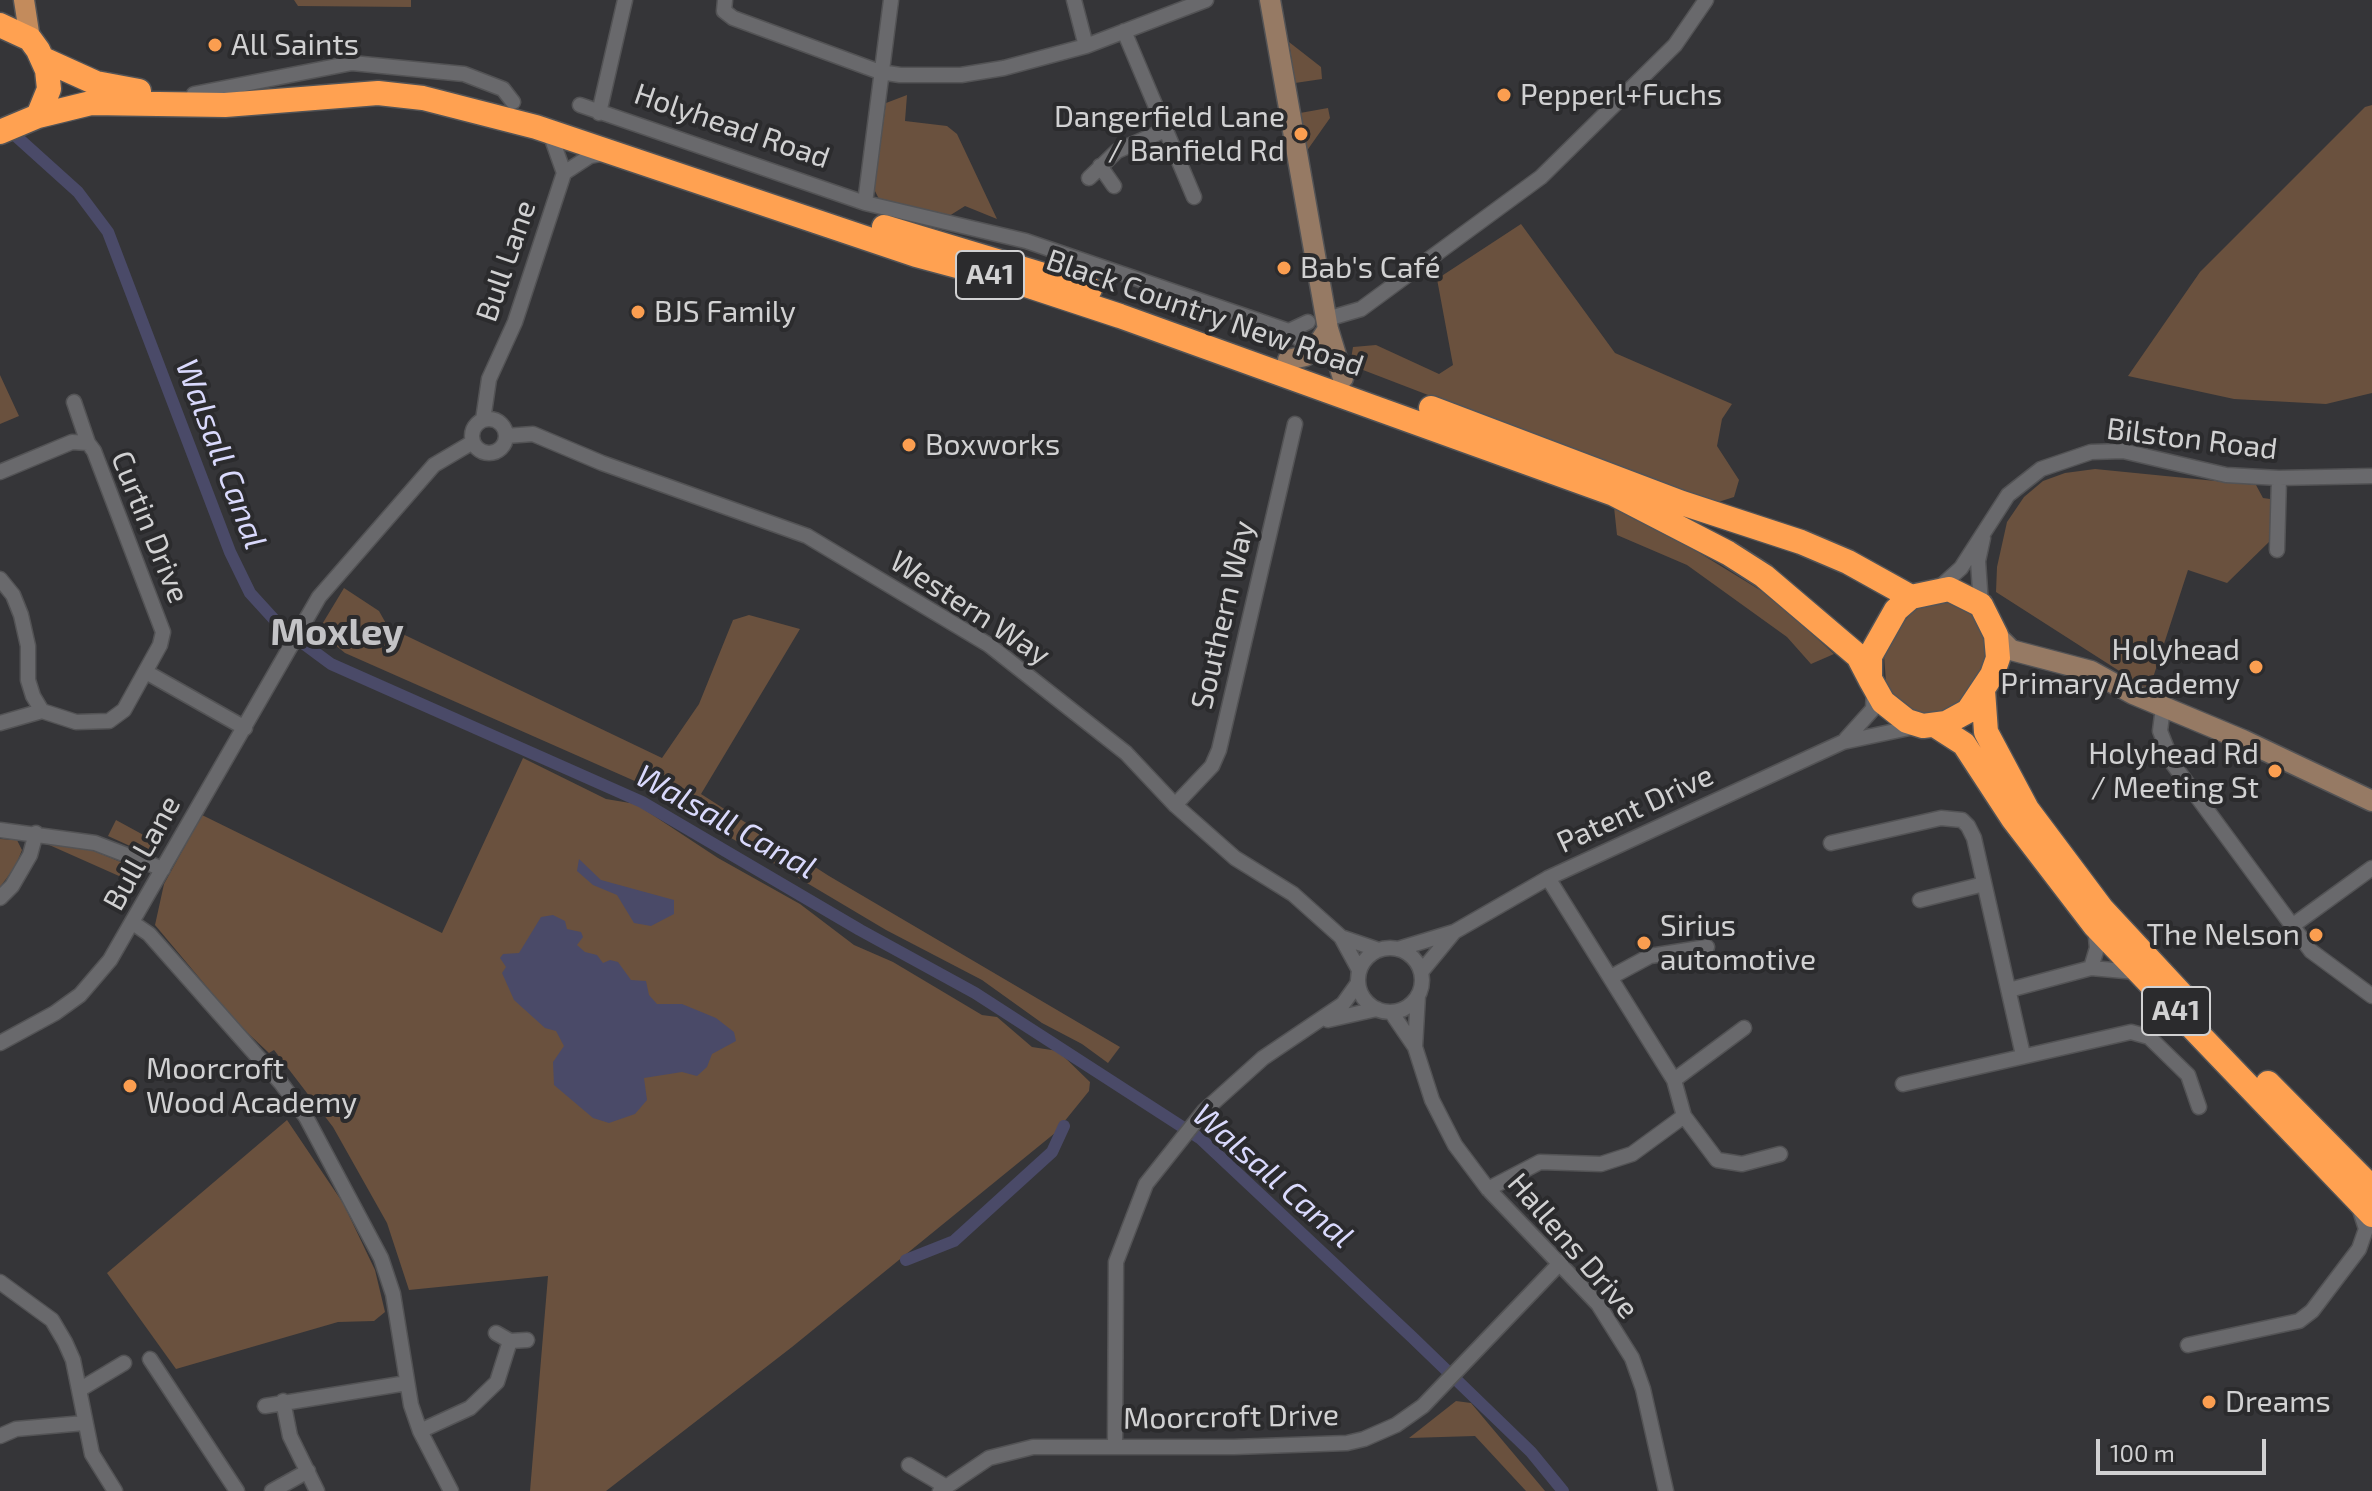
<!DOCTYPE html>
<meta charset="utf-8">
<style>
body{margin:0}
#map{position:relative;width:2372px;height:1491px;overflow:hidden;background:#353538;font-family:"Exo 2",sans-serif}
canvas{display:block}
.scale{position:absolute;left:2096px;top:1439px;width:170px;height:36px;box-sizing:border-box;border:4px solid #d1d1d2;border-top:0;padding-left:10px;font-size:24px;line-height:28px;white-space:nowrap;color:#d1d1d2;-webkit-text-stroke:6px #2b2b2d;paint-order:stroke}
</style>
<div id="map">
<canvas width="2372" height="1491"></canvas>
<div class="scale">100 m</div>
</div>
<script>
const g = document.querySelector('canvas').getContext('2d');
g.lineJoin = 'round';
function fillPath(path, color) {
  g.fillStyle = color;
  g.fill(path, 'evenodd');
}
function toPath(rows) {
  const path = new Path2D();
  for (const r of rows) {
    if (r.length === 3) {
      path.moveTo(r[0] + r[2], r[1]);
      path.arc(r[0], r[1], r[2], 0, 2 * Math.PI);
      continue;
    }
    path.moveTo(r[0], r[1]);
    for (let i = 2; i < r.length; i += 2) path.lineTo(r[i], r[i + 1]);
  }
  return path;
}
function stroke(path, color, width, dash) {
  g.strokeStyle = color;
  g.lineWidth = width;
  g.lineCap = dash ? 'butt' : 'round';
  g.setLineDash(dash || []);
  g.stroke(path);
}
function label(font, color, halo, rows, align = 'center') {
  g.font = font + ' "Exo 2",sans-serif';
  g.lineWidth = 8;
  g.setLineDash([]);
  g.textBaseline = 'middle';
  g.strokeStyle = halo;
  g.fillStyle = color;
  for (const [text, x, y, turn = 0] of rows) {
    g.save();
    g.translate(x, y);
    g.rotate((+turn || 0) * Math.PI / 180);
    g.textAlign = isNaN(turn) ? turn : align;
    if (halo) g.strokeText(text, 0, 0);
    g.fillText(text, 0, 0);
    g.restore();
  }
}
const green = toPath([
 [294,0,411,0,411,7,298,6],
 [1289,42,1321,67,1322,79,1295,83],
 [907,95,905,121,947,126,957,134,997,219,965,206,949,216,894,206,879,199,874,189,886,103],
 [2372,105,2372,393,2326,404,2234,399,2128,376,2200,272,2365,107],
 [1328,108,1330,118,1306,152,1300,113],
 [1521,224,1615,353,1732,404,1722,419,1717,446,1739,480,1734,497,1712,504,1350,365,1353,347,1376,345,1439,374,1453,365,1437,279],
 [0,375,19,416,0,424],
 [2095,469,2256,485,2263,498,2270,499,2270,541,2227,583,2188,570,2149,690,1996,592,1997,567,2007,522,2024,497,2043,481,2065,473],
 [1614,507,1657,527,1773,598,1834,654,1811,664,1787,637,1687,565,1617,535],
 [344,588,379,611,388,627,662,758,699,704,733,620,749,615,800,629,701,794,829,876,1120,1047,1108,1063,1082,1044,1042,1023,982,980,886,930,637,782,345,653,318,631],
 [1954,600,1979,618,1987,634,1986,662,1972,688,1953,708,1935,714,1912,712,1895,698,1886,682,1884,655,1893,634,1916,608],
 [523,758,606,799,636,804,718,858,800,904,854,945,893,962,982,1015,997,1017,1032,1047,1058,1051,1090,1082,1089,1091,1055,1133,792,1347,606,1491,530,1491,548,1276,409,1290,387,1223,333,1127,274,1050,269,1053,238,1024,155,925,164,884,202,815,442,933],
 [116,820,160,844,152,856,108,836],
 [0,839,17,840,22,850,15,867,0,887],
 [51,841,84,847,138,869,142,877,137,884,47,844],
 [287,1120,343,1203,375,1270,385,1312,374,1321,338,1322,176,1369,107,1273],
 [1456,1401,1471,1403,1545,1491,1526,1491,1475,1436,1409,1438]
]);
const water = toPath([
 [579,859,601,880,674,900,674,914,651,926,634,923,617,895,593,885,577,871],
 [553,915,565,921,567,929,581,932,583,937,577,945,585,952,597,955,603,963,610,960,618,962,631,980,646,981,649,995,657,1004,682,1004,716,1018,734,1032,736,1041,712,1054,707,1067,697,1076,682,1072,644,1078,647,1100,635,1114,609,1123,593,1118,554,1085,553,1062,564,1046,556,1031,545,1028,514,1000,502,973,506,967,500,958,503,954,519,953,541,917]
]);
const canal = toPath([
 [7,128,78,192,108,232,230,552,250,593,281,627,331,664,642,802,860,930,975,993,1201,1139,1412,1337,1531,1452,1563,1491],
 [906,1260,954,1241,1052,1152,1064,1126]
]);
const street = toPath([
 [725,0,724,11,733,18,880,72,900,75,961,75,1004,68,1086,46,1206,0],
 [1074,0,1086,46],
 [1124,31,1194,197],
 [194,94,352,63,464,74,503,89,513,102],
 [580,105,865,203,1026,241,1289,331],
 [599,113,625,0],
 [543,132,552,139,564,173],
 [1100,166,1114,186],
 [1089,178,1117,151,1165,130],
 [865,203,891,0],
 [1327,319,1361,309,1541,177,1675,45,1706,0],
 [1303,342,1289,331,1308,322],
 [74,402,88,443],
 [489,436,17],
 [483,420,489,379,515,322,564,173,590,156,606,153],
 [506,436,533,434,602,463,807,536,989,645,1126,753,1175,805,1235,858,1293,894,1341,937],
 [0,472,72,442,88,443,94,451,163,632,160,645,124,710,109,721,76,722,42,711,33,696,28,680,28,646,21,615,13,595,0,579],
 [2277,550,2279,478],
 [1939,588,1961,568,2008,495,2041,469,2091,452,2123,451,2226,475,2279,478,2372,476],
 [1981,605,1978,561,1983,538],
 [146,672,245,728],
 [2163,707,2160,731,2173,764,2311,951,2372,996],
 [0,723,42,711],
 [1846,739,1873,709,1874,690],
 [1175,805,1212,766,1219,750,1295,424],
 [0,830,95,843,163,869],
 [1831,843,1941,818,1962,820,1968,826,1974,838,2023,1055],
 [1548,878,1674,1080,1684,1116],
 [0,898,12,886,30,855,36,833],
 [1920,900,1984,884],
 [133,923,149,934,281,1083,306,1117,381,1258,393,1294,411,1405,420,1431,451,1491],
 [2292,926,2372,868],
 [1454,932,1548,878,1843,742,1914,727],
 [1390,980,32],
 [1398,949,1454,932,1421,972],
 [2091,968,2097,948,2095,926],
 [1359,970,1341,937,1379,950],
 [1611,977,1650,956,1707,947],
 [2009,990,2091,968,2136,972],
 [1391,1012,1415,1047,1418,995],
 [1328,1020,1377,1009],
 [0,1043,55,1013,80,995,110,960,319,597,434,465,473,442],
 [1415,1047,1432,1100,1455,1145,1488,1189,1598,1304,1632,1358,1643,1389,1666,1491],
 [1674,1080,1744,1028],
 [1903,1084,2131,1032,2149,1037,2188,1075,2199,1107],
 [1488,1189,1540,1162,1601,1164,1632,1154,1684,1116,1717,1160,1742,1164,1780,1154],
 [0,1282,52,1320,65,1342,73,1360,92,1454,115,1491],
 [496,1333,510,1341],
 [2188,1345,2299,1321,2312,1311,2359,1249,2366,1229,2359,1207],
 [150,1359,237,1491],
 [79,1390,124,1363],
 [283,1401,290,1436,317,1491],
 [265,1406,407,1383],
 [420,1431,470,1408,497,1382,510,1341,527,1340],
 [0,1436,16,1429,84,1423],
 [1115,1446,1116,1262,1146,1184,1204,1111,1263,1058,1343,1004,1358,983],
 [909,1465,945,1486],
 [272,1491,308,1471],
 [940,1491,989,1458,1033,1447,1234,1447,1347,1443,1364,1439,1396,1425,1423,1406,1561,1262]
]);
const secondary = toPath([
 [1270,0,1328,329,1343,378],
 [1288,360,1305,356,1315,349,1328,329],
 [1996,635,2011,650,2091,671,2133,694,2243,740,2372,801]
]);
const primary = toPath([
 [24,0,30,39]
]);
const highway = toPath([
 [0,25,30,39,38,50,47,70,49,89,38,116,0,132],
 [43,59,96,83,139,91],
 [38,116,91,103,225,105,378,93,423,98,536,127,916,255,1020,283,1120,316,1614,494,1728,553,1764,576,1858,656,1870,679],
 [884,227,1090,289],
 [1431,408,1682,503,1801,542,1848,562,1911,597],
 [1949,589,1981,605,1996,635,1998,658,1992,675,1968,711,1946,723,1923,726,1907,721,1883,702,1870,679,1870,656,1896,610,1911,597,1949,589],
 [1983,690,1986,732,2027,809,2102,909,2183,996],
 [1936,726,1964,744,2013,819,2095,926,2372,1215],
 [2268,1083,2372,1188]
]);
const markers = [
 [215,45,8,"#fb9e50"],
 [1504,95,8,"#fb9e50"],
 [1301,134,8,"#fb9e50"],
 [1284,268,8,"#fb9e50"],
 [638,312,8,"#fb9e50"],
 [909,445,8,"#fb9e50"],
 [2256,667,8,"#fb9e50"],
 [2275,771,8,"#fb9e50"],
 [2316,935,8,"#fb9e50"],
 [1644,943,8,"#fb9e50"],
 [130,1086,8,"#fb9e50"],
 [2209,1402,8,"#fb9e50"]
];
const shields = [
 [990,275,68],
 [2176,1011,68]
];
const shieldNames = [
 ["A41",990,275],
 ["A41",2176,1011]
];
const poiNames = [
 ["All Saints",231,45],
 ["Pepperl+Fuchs",1520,95],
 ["Dangerfield Lane",1285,117,"right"],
 ["/ Banfield Rd",1285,151,"right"],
 ["Bab's Café",1300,268],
 ["BJS Family",654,312],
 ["Boxworks",925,445],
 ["Holyhead",2240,650,"right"],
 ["Primary Academy",2240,684,"right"],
 ["Holyhead Rd",2259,754,"right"],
 ["/ Meeting St",2259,788,"right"],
 ["Sirius",1660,926],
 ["automotive",1660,960],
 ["The Nelson",2300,935,"right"],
 ["Moorcroft",146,1069],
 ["Wood Academy",146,1103],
 ["Dreams",2225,1402]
];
const streetNames = [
 ["Holyhead Road",732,126,19],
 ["Bull Lane",506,261,-71],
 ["Black Country New Road",1205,313,19],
 ["Bilston Road",2192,439,7],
 ["Curtin Drive",150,527,68],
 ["Western Way",970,608,33],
 ["Southern Way",1223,615,-77],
 ["Patent Drive",1635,809,-25],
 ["Bull Lane",142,853,-61],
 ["Hallens Drive",1573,1246,49],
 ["Moorcroft Drive",1231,1417,-1]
];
const waterNames = [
 ["Walsall Canal",221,454,69],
 ["Walsall Canal",726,822,29],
 ["Walsall Canal",1273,1176,41]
];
const districtNames = [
 ["Moxley",337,632]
];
fillPath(green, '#6a513e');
fillPath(water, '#4a4a68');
stroke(canal, '#4a4a68', 12);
stroke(street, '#535355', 17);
stroke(secondary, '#535355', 23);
stroke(primary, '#535355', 23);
stroke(highway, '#535355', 27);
stroke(street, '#69696c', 14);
stroke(secondary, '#967a64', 20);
stroke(primary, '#c38b5c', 20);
stroke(highway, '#ffa151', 24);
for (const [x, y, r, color] of markers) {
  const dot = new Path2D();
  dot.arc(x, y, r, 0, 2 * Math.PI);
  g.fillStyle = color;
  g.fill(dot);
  stroke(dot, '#2b2b2d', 3);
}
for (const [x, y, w] of shields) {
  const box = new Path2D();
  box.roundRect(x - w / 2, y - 24, w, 48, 6);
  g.fillStyle = '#2b2b2d';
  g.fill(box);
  stroke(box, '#d1d1d2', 2);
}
label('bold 28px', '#d1d1d2', null, shieldNames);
label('30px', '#d1d1d2', '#2b2b2d', poiNames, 'left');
label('30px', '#d1d1d2', '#2b2b2d', streetNames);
label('italic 32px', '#d9d9fc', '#2b2b2d', waterNames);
label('bold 38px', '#c3c3c6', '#2b2b2d', districtNames);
</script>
